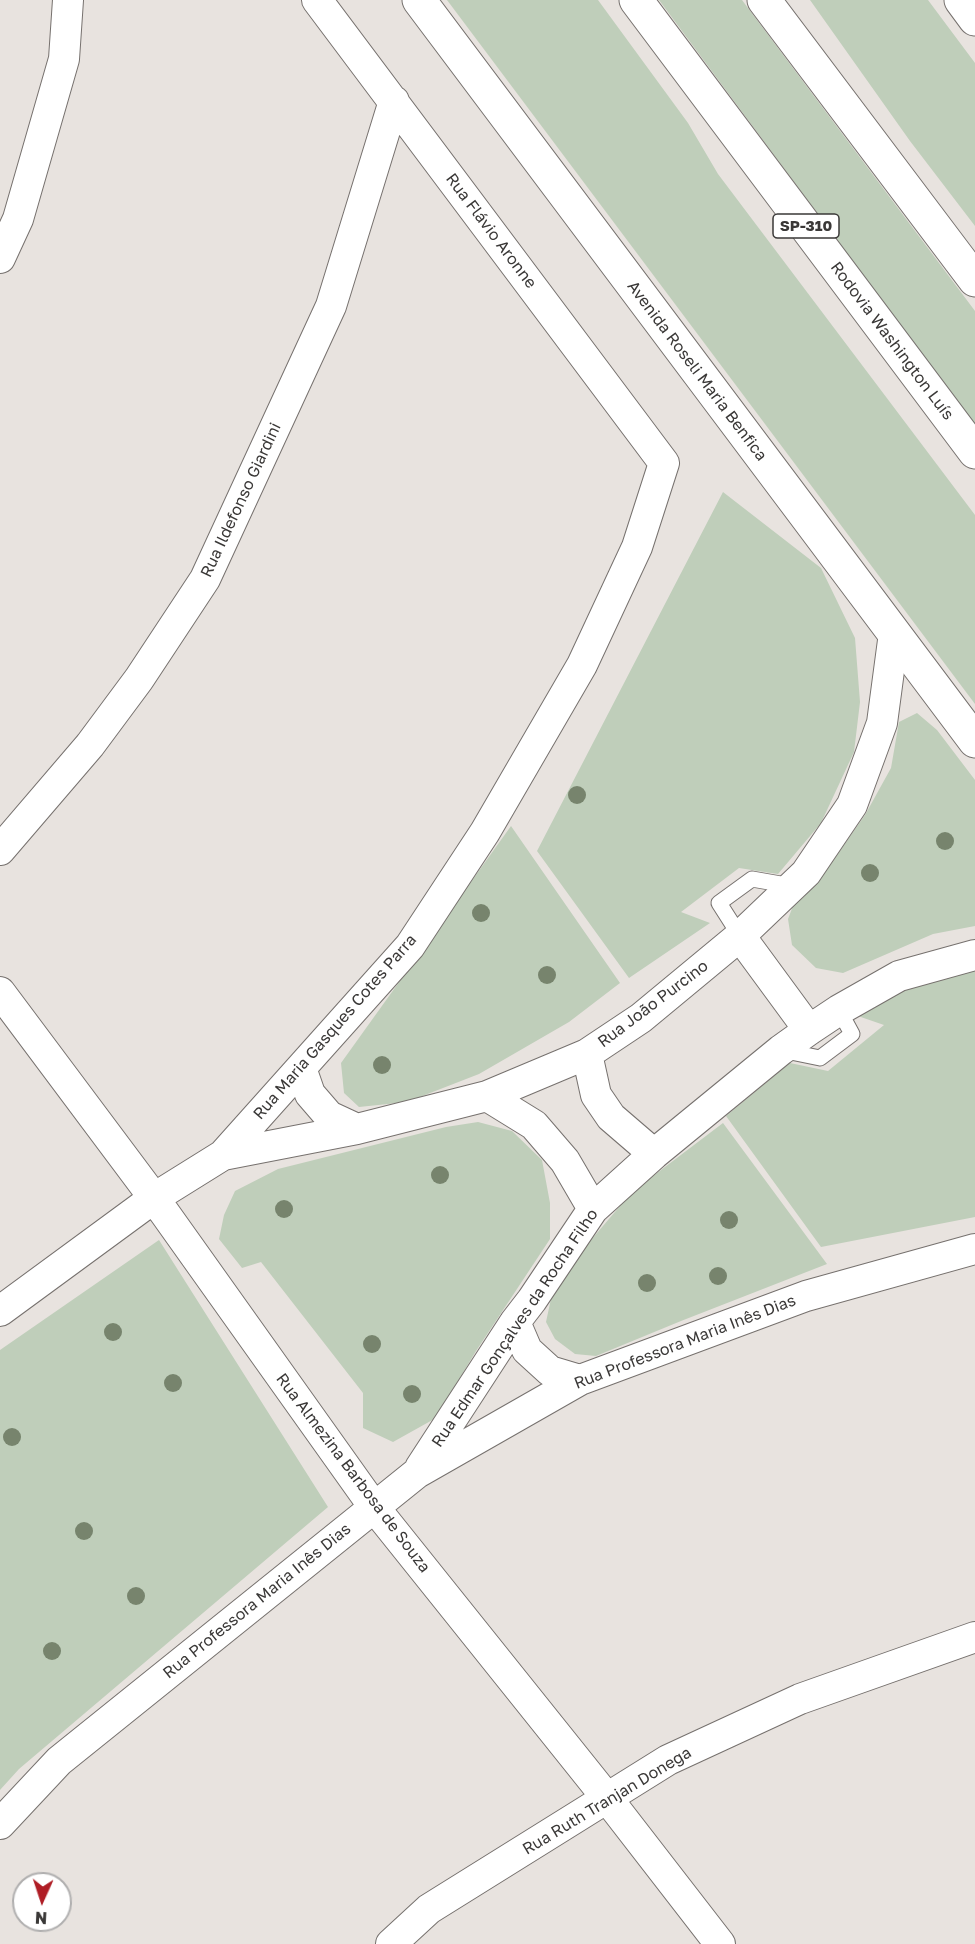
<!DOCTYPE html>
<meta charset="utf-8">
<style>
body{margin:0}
#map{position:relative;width:975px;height:1944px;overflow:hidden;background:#e8e3df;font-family:"Golos Text",sans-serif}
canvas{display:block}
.north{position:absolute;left:12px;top:1872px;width:60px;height:60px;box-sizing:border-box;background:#fff;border:2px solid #b0afaf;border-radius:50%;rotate:183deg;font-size:16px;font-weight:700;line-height:24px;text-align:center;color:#3a3837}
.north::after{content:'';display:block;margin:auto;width:21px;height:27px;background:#af1d25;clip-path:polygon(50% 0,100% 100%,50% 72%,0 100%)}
</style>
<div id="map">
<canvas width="975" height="1944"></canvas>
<div class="north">N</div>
</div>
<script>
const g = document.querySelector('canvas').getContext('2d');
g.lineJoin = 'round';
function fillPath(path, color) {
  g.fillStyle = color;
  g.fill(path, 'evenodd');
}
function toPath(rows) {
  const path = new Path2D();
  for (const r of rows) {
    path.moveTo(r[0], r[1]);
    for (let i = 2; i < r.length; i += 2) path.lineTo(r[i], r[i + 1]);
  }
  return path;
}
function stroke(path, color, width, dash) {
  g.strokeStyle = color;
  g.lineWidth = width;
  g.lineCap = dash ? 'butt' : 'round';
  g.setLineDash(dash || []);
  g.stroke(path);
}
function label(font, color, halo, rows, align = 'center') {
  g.font = font + ' "Golos Text",sans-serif';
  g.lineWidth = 4.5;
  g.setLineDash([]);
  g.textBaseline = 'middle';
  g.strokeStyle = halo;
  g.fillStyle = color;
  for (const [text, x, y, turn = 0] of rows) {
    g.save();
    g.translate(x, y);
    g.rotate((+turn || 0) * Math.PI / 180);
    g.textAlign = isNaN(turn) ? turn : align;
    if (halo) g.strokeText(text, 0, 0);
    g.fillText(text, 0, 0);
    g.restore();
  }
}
const green = toPath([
 [447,0,598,0,688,123,718,174,975,515,975,704],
 [659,0,742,0,975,311,975,426],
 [810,0,928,0,975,63,975,226,910,141],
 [723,492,821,568,855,638,860,702,854,752,821,823,778,874,739,868,681,912,710,923,629,978,537,851],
 [917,713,937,730,975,780,975,926,933,934,843,973,816,968,792,945,788,919,796,898,830,865,865,815,891,768,899,722],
 [511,826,620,983,569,1022,479,1074,407,1102,359,1107,344,1093,341,1063],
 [975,965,975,1217,821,1247,726,1116,790,1063,828,1071,884,1025,855,1015,909,984],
 [478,1122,512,1131,542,1160,550,1203,550,1239,476,1351,436,1418,393,1442,363,1428,363,1393,261,1262,242,1268,219,1239,224,1215,235,1191,278,1169,446,1127],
 [723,1123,827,1264,681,1321,596,1356,575,1354,555,1339,546,1322,552,1294,579,1254,632,1192],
 [159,1240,328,1507,19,1769,0,1790,0,1350]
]);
const lane = toPath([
 [740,936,719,903,752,879,792,886],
 [781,1050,820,1058,852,1034,839,1010]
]);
const street = toPath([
 [0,258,18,219,64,59,68,0],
 [0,850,90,745,139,679,205,579,331,306,394,101],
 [740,936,809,1030],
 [0,992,154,1198,374,1507,607,1798,720,1944],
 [587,1054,596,1095,611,1117,654,1154],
 [301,1068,310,1094,329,1116,357,1129],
 [487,1096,534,1125,565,1161,593,1209],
 [223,1155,357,1129,487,1096,587,1054,641,1018,740,936,806,873,852,805,882,723,894,633],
 [0,1311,154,1198,223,1155,410,946,485,832,582,665,637,547,664,463,317,0],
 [515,1322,527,1350,550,1371,580,1380],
 [420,1468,515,1322,532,1300,593,1209,654,1154,781,1050,809,1030,839,1010,899,976,975,955],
 [0,1824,59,1761,417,1473,580,1380,806,1296,975,1249],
 [391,1944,429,1909,668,1760,800,1699,975,1637]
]);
const secondary = toPath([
 [419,0,975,741],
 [961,0,975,19]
]);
const highway = toPath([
 [636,0,975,452],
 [764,0,975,280]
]);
const trees = [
 [577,795],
 [945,841],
 [870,873],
 [481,913],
 [547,975],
 [382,1065],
 [440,1175],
 [284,1209],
 [729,1220],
 [718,1276],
 [647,1283],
 [113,1332],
 [372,1344],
 [173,1383],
 [412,1394],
 [12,1437],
 [84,1531],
 [136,1596],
 [52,1651]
];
const shields = [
 [806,226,66]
];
const shieldNames = [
 ["SP-310",806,226]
];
const streetNames = [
 ["Rua Flávio Aronne",491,231,53],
 ["Rodovia Washington Luís",892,341,53],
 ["Avenida Roseli Maria Benfica",697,371,53],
 ["Rua Ildefonso Giardini",241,500,-65],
 ["Rua João Purcino",653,1004,-37],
 ["Rua Maria Gasques Cotes Parra",335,1027,-49],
 ["Rua Edmar Gonçalves da Rocha Filho",515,1328,-56],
 ["Rua Professora Maria Inês Dias",685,1342,-21],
 ["Rua Almezina Barbosa de Souza",353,1473,53],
 ["Rua Professora Maria Inês Dias",257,1601,-39],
 ["Rua Ruth Tranjan Donega",607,1801,-31]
];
fillPath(green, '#bfceba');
stroke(lane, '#76716e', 17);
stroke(street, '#76716e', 32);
stroke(secondary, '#76716e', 35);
stroke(highway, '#76716e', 35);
stroke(lane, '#fff', 15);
stroke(street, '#fff', 30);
stroke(secondary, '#fff', 33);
stroke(highway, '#fff', 33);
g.fillStyle = '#77846d';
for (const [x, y] of trees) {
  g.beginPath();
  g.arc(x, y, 9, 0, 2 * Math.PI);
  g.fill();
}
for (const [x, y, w] of shields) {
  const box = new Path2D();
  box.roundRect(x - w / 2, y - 12, w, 24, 4.5);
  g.fillStyle = '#fff';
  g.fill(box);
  stroke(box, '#3a3837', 1.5);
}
label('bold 15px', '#3a3837', null, shieldNames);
label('16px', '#3a3837', '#fff', streetNames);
</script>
